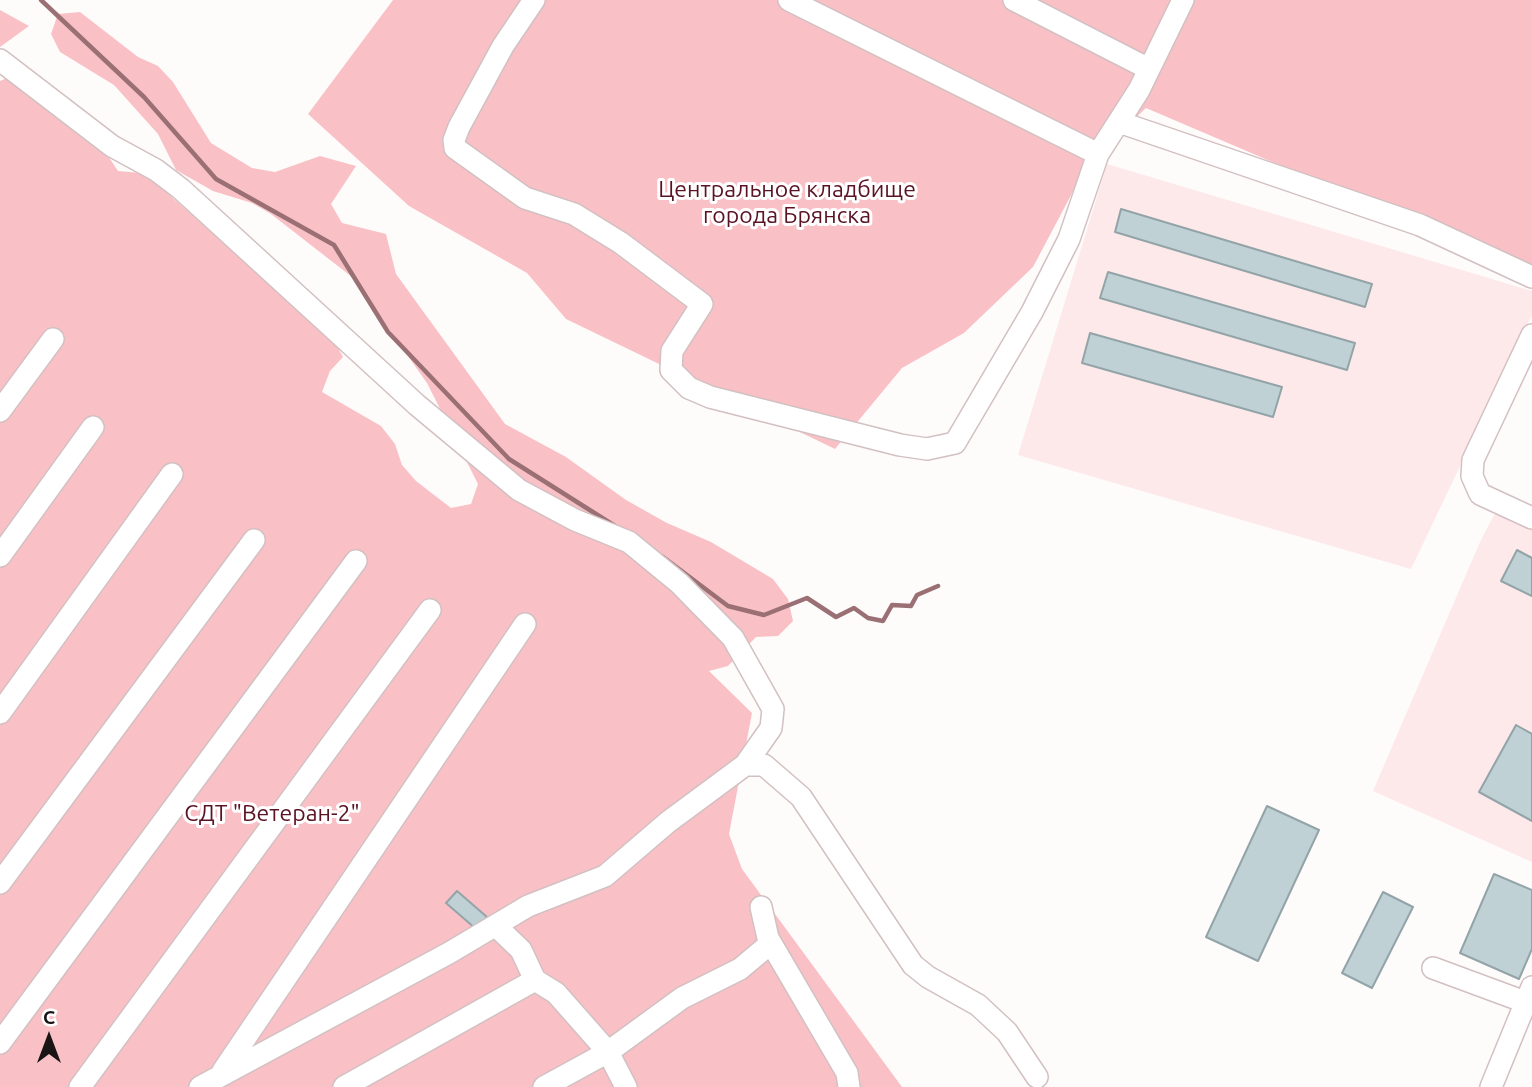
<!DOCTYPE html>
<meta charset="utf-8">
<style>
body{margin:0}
#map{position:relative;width:1532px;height:1087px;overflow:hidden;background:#fefbfb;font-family:Ubuntu,sans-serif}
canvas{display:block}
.north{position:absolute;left:14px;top:1003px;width:70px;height:70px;-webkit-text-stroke:5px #fff;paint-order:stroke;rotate:0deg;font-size:19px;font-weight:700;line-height:28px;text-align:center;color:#1a1415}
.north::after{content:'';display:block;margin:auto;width:24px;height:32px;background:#1a1415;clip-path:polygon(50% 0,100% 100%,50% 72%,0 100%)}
</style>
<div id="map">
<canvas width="1532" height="1087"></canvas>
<div class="north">С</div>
</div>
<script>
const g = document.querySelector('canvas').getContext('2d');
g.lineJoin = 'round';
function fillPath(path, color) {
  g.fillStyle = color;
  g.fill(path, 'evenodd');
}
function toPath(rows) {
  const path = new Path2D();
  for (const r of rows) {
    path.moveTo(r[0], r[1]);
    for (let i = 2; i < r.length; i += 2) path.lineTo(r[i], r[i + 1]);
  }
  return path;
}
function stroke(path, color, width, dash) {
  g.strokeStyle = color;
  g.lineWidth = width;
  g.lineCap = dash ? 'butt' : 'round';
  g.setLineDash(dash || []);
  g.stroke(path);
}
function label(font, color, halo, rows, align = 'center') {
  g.font = font + ' Ubuntu,sans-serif';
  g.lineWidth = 6;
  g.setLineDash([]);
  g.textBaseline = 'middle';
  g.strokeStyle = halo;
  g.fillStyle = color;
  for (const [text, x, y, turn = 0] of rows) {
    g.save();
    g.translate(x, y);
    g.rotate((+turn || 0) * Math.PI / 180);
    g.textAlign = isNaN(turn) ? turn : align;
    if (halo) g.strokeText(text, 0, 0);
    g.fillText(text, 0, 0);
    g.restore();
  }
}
const built = toPath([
 [1107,164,1532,291,1532,315,1411,569,1018,455],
 [1499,505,1532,518,1532,862,1373,791,1480,542]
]);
const green = toPath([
 [393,0,1532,0,1532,273,1146,108,1087,165,1033,267,964,333,902,368,835,449,566,319,527,273,409,206,308,114],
 [0,10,29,26,0,47],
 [80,12,138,57,158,66,173,82,211,143,252,168,275,172,320,156,356,166,331,204,342,223,386,234,396,274,505,424,566,457,626,500,667,523,711,542,773,579,788,599,793,621,778,636,756,637,728,666,709,671,752,713,729,834,742,869,902,1087,0,1087,0,81,29,68,72,102,118,171,141,173,158,185,333,339,343,357,330,371,322,392,381,426,395,444,402,465,416,481,451,508,471,504,478,484,427,383,352,277,271,214,252,203,213,191,176,170,158,134,114,85,60,52,51,34,58,14]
]);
const stream = toPath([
 [41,0,144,97,216,179,334,245,388,332,509,459,615,526],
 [663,557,728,606,764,615,807,598,836,617,854,608,868,618,883,621,892,605,911,606,917,595,938,586]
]);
const building = toPath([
 [1121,209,1372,284,1365,307,1115,232,1121,209],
 [1108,272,1355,343,1347,370,1100,298,1108,272],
 [1090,333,1282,387,1273,417,1082,363,1090,333],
 [1517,550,1532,558,1532,596,1501,581,1517,550],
 [1516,725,1532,734,1532,821,1479,792,1516,725],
 [1267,806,1319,830,1258,961,1206,937,1267,806],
 [1494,874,1532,890,1532,949,1519,979,1460,953,1494,874],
 [457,891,487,917,476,929,446,903,457,891],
 [1383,892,1413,907,1372,988,1342,973,1383,892]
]);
const minor = toPath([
 [534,0,503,46,459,127,454,140,455,148,525,198,574,214,621,243,702,304,672,351,671,370,689,388,710,397,900,445,927,449,955,443,1032,312,1069,239,1098,154],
 [789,0,1098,154,1139,90,1183,0],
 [1014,0,1149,69],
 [0,60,112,146,156,170,181,189,417,405,519,490,575,520,629,542,679,583,733,638,773,709,771,728,745,765,668,822,605,876,528,906,449,953,200,1087],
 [1119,122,1420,225,1532,277],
 [1532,335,1473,460,1472,476,1480,494,1532,518],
 [0,411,53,339],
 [0,556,93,427],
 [0,713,172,474],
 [745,765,764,765,801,797,913,965,928,977,978,1005,1007,1032,1037,1077],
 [0,883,254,540],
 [761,907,768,938,847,1073,849,1087],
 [496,926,521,950,535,980,556,993,608,1052,626,1087],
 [1433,968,1525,1002],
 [0,1043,356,561],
 [223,1071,525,624],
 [80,1087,430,610],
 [344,1087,535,980],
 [544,1087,608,1052,682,998,740,969,771,943],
 [1491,1087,1532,987]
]);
const parkNames = [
 ["Центральное кладбище",787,189],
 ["города Брянска",787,215],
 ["СДТ \"Ветеран-2\"",272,813]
];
fillPath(built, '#fee9ea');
fillPath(green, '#f9c1c6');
stroke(stream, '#9a7074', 4.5);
fillPath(building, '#bfd1d4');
stroke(building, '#93a4a8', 2);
stroke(minor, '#d2c0c2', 24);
stroke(minor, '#fff', 21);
label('23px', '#591323', '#fff', parkNames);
</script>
